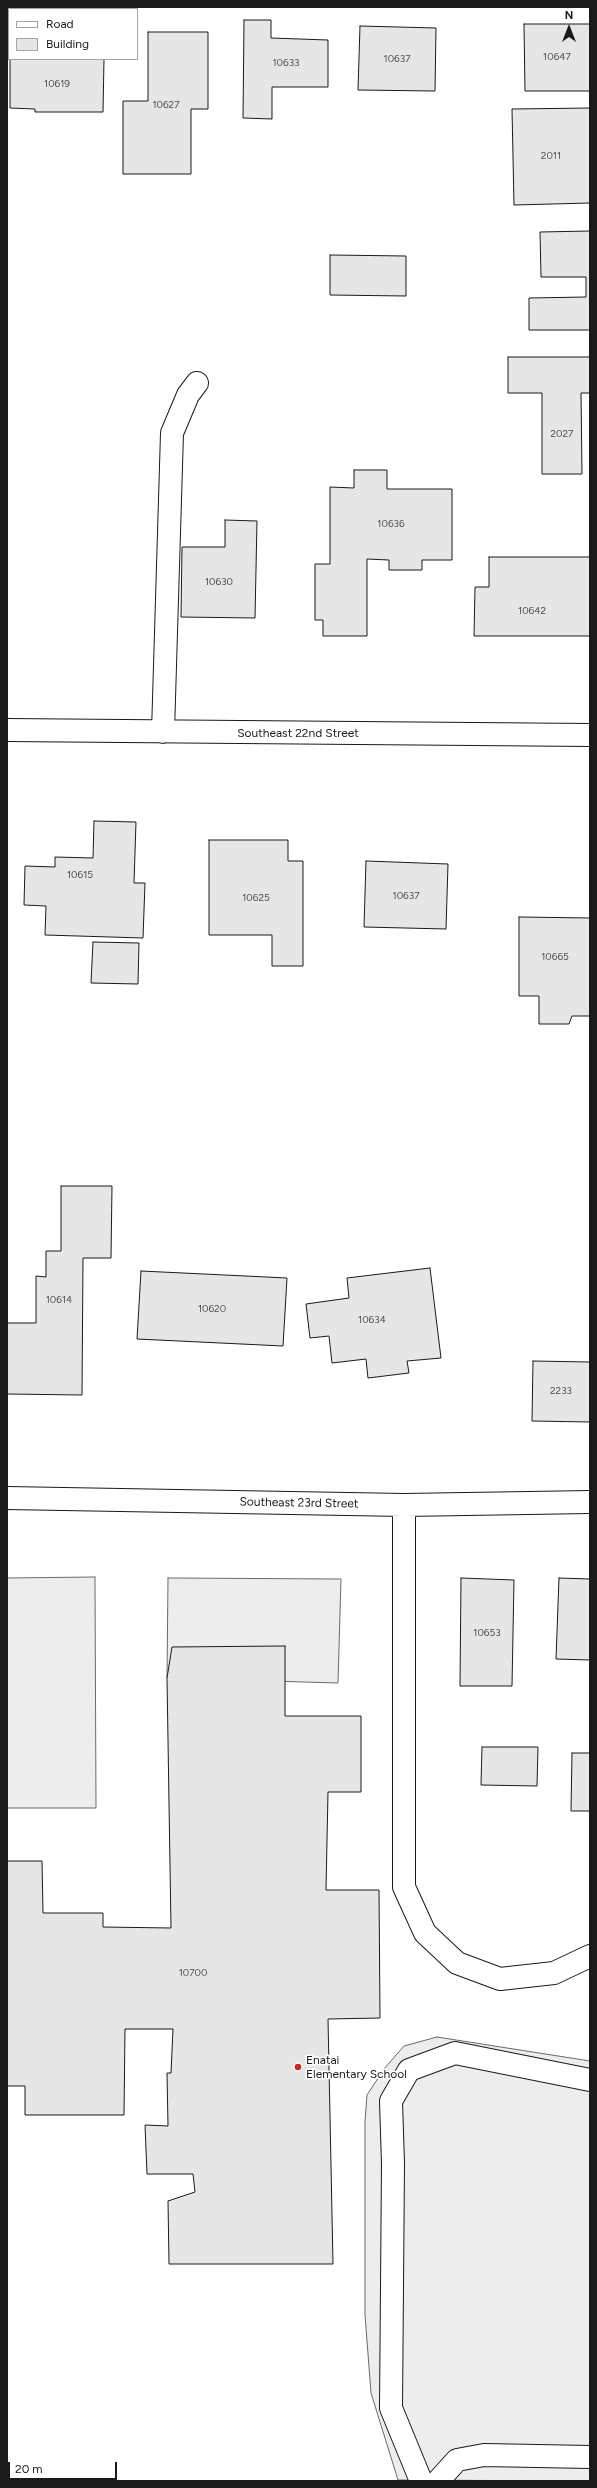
<!DOCTYPE html>
<style>
body{margin:0}
#map{position:relative;width:597px;height:2488px;overflow:hidden;background:#fff;font-family:Figtree,sans-serif}
canvas{display:block}
.frame{position:absolute;inset:0;border:8px solid #1a1a1a;pointer-events:none}
.legend{position:absolute;left:8px;top:8px;width:130px;height:52px;box-sizing:border-box;background:#fff;border:1px solid #a3a3a3;margin:0;padding:5px 7px;list-style:none;font-size:12px;color:#1a1a1a}
.legend li{display:flex;align-items:center;gap:8px;height:20px}
.legend b{width:20px;border:1px solid #a3a3a3}
.north{position:absolute;left:549px;top:8px;width:40px;height:40px;-webkit-text-stroke:3px #fff;paint-order:stroke;rotate:0deg;font-size:11px;font-weight:700;line-height:16px;text-align:center;color:#1a1a1a}
.north::after{content:'';display:block;margin:auto;width:14px;height:18px;background:#1a1a1a;clip-path:polygon(50% 0,100% 100%,50% 72%,0 100%)}
.scale{position:absolute;left:8px;top:2462px;width:109px;height:18px;box-sizing:border-box;border:2px solid #1a1a1a;border-top:0;padding-left:5px;font-size:12px;line-height:14px;white-space:nowrap;color:#1a1a1a;-webkit-text-stroke:3px #fff;paint-order:stroke}
</style>
<div id="map">
<canvas width="597" height="2488"></canvas>
<div class="frame"></div>
<ul class="legend">
<li><b style="height:5px;background:#fff"></b>Road</li>
<li><b style="height:11px;background:#e6e6e6"></b>Building</li>
</ul>
<div class="north">N</div>
<div class="scale">20 m</div>
</div>
<script>
const g = document.querySelector('canvas').getContext('2d');
g.lineJoin = 'round';
function fillPath(path, color) {
  g.fillStyle = color;
  g.fill(path, 'evenodd');
}
function toPath(rows) {
  const path = new Path2D();
  for (const r of rows) {
    path.moveTo(r[0], r[1]);
    for (let i = 2; i < r.length; i += 2) path.lineTo(r[i], r[i + 1]);
  }
  return path;
}
function stroke(path, color, width, dash) {
  g.strokeStyle = color;
  g.lineWidth = width;
  g.lineCap = dash ? 'butt' : 'round';
  g.setLineDash(dash || []);
  g.stroke(path);
}
function label(font, color, halo, rows, align = 'center') {
  g.font = font + ' Figtree,sans-serif';
  g.lineWidth = 3;
  g.setLineDash([]);
  g.textBaseline = 'middle';
  g.strokeStyle = halo;
  g.fillStyle = color;
  for (const [text, x, y, turn = 0] of rows) {
    g.save();
    g.translate(x, y);
    g.rotate((+turn || 0) * Math.PI / 180);
    g.textAlign = isNaN(turn) ? turn : align;
    if (halo) g.strokeText(text, 0, 0);
    g.fillText(text, 0, 0);
    g.restore();
  }
}
const built = toPath([
 [95,1577,96,1808,7,1808,7,1578,95,1577],
 [168,1578,341,1579,338,1683,167,1678,168,1578],
 [437,2037,590,2061,590,2481,398,2480,371,2393,365,2315,365,2121,367,2095,384,2069,404,2046,437,2037]
]);
const building = toPath([
 [244,20,271,20,271,38,328,40,328,87,272,87,272,119,243,118,244,20],
 [524,24,590,24,590,91,525,91,524,24],
 [360,26,436,28,435,91,358,90,360,26],
 [148,32,208,32,208,109,191,109,191,174,123,174,123,101,148,101,148,32],
 [10,59,104,59,103,112,35,112,35,109,10,108,10,59],
 [590,108,590,203,514,205,512,109,590,108],
 [590,231,590,330,529,330,529,298,586,297,586,277,541,277,540,232,590,231],
 [330,255,406,256,406,296,330,295,330,255],
 [508,357,590,357,590,393,581,393,582,474,542,474,542,393,508,393,508,357],
 [354,470,387,470,387,489,452,489,452,560,422,560,422,570,389,570,389,560,367,559,367,636,323,636,323,620,315,620,315,564,330,564,330,487,354,488,354,470],
 [225,520,257,521,255,618,181,617,182,547,225,547,225,520],
 [489,557,590,557,590,636,474,636,475,587,489,587,489,557],
 [94,821,136,822,134,883,145,883,143,938,45,935,46,906,24,905,25,866,55,867,55,857,93,858,94,821],
 [209,840,288,840,288,861,303,861,303,966,272,966,272,935,209,935,209,840],
 [366,861,448,864,446,929,364,927,366,861],
 [519,917,590,918,590,1016,572,1016,569,1024,539,1024,539,996,519,996,519,917],
 [93,942,139,943,138,984,91,983,93,942],
 [61,1186,112,1186,111,1258,83,1258,82,1395,7,1394,7,1323,36,1323,36,1276,46,1277,46,1251,61,1251,61,1186],
 [430,1268,441,1358,407,1361,409,1373,368,1378,366,1359,332,1363,329,1336,310,1338,306,1304,349,1298,347,1278,430,1268],
 [141,1271,287,1278,283,1346,137,1339,141,1271],
 [533,1361,590,1362,590,1422,532,1421,533,1361],
 [461,1578,514,1580,512,1686,460,1686,461,1578],
 [559,1578,590,1579,590,1660,556,1659,559,1578],
 [285,1646,285,1716,361,1716,361,1792,328,1792,326,1890,379,1890,380,2018,328,2019,333,2264,169,2264,168,2201,195,2192,193,2174,147,2174,145,2125,168,2126,167,2073,171,2073,173,2029,125,2029,124,2115,25,2115,25,2086,7,2086,7,1861,42,1861,43,1913,103,1913,103,1927,171,1928,167,1678,172,1647,285,1646],
 [482,1747,538,1747,537,1786,481,1785,482,1747],
 [572,1753,590,1753,590,1811,571,1811,572,1753]
]);
const minor = toPath([
 [7,730,590,735],
 [163,732,172,433,188,395,197,383],
 [7,1498,404,1505,590,1502],
 [404,1505,404,1887,425,1933,457,1963,500,1979,554,1973,590,1956],
 [421,2481,391,2408,393,2164,391,2101,409,2070,455,2053,590,2080],
 [438,2481,457,2460,484,2455,590,2457]
]);
const markers = [
 [298,2067,4,"#c62828"]
];
const numberNames = [
 ["10647",557,57],
 ["10637",397,59],
 ["10633",286,63],
 ["10619",57,84],
 ["10627",166,105],
 ["2011",551,156],
 ["2027",562,434],
 ["10636",391,524],
 ["10630",219,582],
 ["10642",532,611],
 ["10615",80,875],
 ["10637",406,896],
 ["10625",256,898],
 ["10665",555,957],
 ["10614",59,1300],
 ["10620",212,1309],
 ["10634",372,1320],
 ["2233",561,1391],
 ["10653",487,1633],
 ["10700",193,1973]
];
const streetNames = [
 ["Southeast 22nd Street",298,733],
 ["Southeast 23rd Street",299,1503,1]
];
const poiNames = [
 ["Enatai",306,2060],
 ["Elementary School",306,2074]
];
fillPath(built, '#ededed');
stroke(built, '#6a6a6a', 1);
fillPath(building, '#e6e6e6');
stroke(building, '#1a1a1a', 1);
stroke(minor, '#1a1a1a', 24);
stroke(minor, '#fff', 22);
for (const [x, y, r, color] of markers) {
  const dot = new Path2D();
  dot.arc(x, y, r, 0, 2 * Math.PI);
  g.fillStyle = color;
  g.fill(dot);
  stroke(dot, '#fff', 1.5);
}
label('10px', '#4d4d4d', null, numberNames);
label('12px', '#1a1a1a', '#fff', streetNames);
label('12px', '#1a1a1a', '#fff', poiNames, 'left');
</script>
